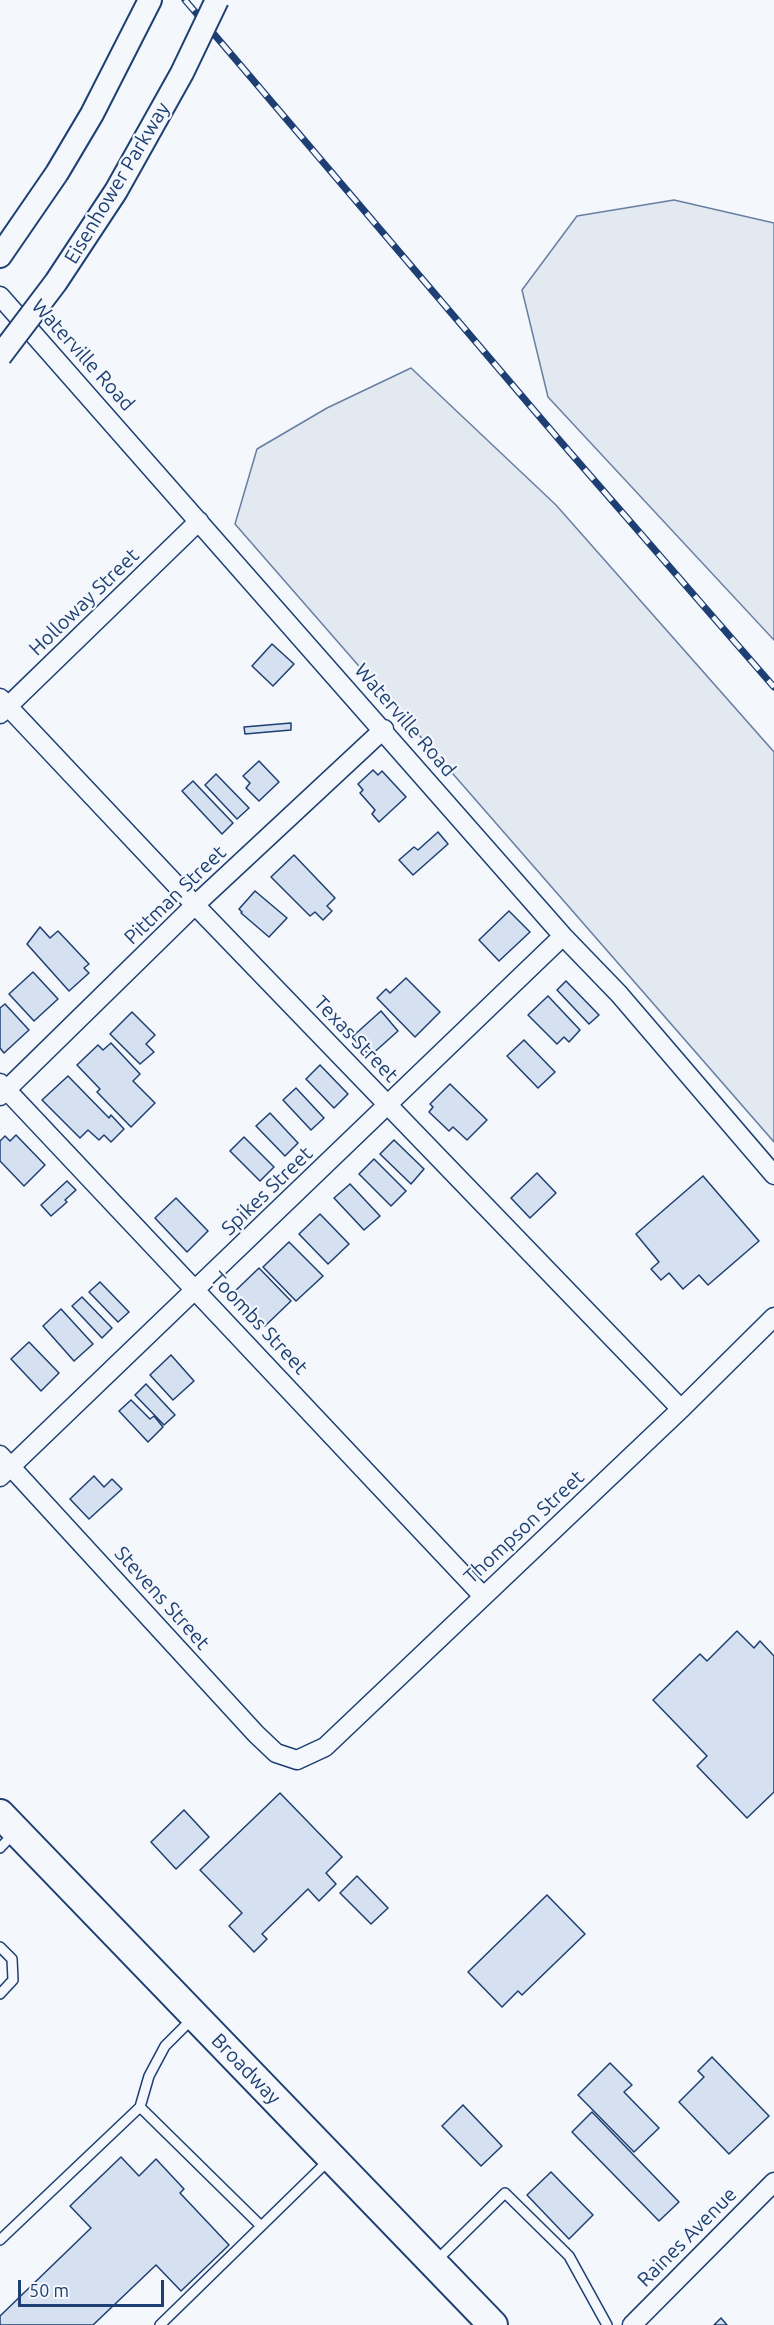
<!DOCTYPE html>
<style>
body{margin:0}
#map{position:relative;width:774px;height:2325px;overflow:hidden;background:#f4f7fb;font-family:Ubuntu,sans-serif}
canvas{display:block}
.scale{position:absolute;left:18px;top:2280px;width:146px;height:27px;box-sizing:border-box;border:3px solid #1d3f73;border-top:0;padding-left:8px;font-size:18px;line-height:21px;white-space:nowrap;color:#1d3f73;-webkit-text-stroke:4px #f4f7fb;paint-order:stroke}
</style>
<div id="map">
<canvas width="774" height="2325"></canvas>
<div class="scale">50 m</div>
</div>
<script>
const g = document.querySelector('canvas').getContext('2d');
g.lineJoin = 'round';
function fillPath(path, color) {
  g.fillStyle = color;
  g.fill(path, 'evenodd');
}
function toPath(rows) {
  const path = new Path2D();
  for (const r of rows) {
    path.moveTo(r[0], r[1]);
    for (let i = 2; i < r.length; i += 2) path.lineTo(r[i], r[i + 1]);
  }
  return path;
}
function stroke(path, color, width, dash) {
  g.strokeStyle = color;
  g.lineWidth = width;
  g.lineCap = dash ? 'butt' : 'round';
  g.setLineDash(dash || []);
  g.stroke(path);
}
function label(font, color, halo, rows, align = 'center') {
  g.font = font + ' Ubuntu,sans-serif';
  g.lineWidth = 4.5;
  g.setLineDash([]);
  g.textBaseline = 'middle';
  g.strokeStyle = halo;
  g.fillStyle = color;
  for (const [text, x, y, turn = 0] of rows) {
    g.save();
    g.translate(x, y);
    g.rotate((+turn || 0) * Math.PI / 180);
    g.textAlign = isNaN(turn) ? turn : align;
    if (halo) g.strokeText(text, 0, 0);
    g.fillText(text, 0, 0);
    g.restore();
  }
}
const green = toPath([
 [674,200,774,223,774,640,548,397,522,290,577,216,674,200],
 [411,368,556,505,774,752,774,1142,235,524,257,449,327,408,411,368]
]);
const building = toPath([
 [272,644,294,664,273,686,252,666,272,644],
 [291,723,291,730,245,734,244,727,291,723],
 [259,761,279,782,259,801,246,788,250,783,243,776,259,761],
 [373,770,378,775,382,771,406,797,379,822,372,814,375,810,360,793,363,790,358,784,373,770],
 [216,774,249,808,237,819,205,785,216,774],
 [193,781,233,823,222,834,182,791,193,781],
 [438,832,448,844,413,875,399,860,414,847,418,850,438,832],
 [294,855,335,898,327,906,332,911,323,920,315,912,310,916,271,877,294,855],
 [255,891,287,918,269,937,241,913,242,912,239,909,255,891],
 [509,911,530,932,499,961,479,940,509,911],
 [40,927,50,938,58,931,89,964,84,968,89,973,69,991,27,944,40,927],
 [33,972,58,999,34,1021,9,994,33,972],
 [406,978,440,1012,415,1037,377,998,386,989,390,993,406,978],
 [566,981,599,1015,589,1024,557,990,566,981],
 [548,996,580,1030,569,1042,564,1037,557,1044,528,1015,548,996],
 [5,1004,29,1030,4,1053,0,1048,0,1008,5,1004],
 [381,1011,398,1031,370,1056,352,1037,381,1011],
 [132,1012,155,1035,146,1044,154,1052,140,1064,110,1034,132,1012],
 [524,1040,555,1072,538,1088,507,1056,524,1040],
 [111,1043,140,1074,133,1081,155,1103,131,1127,97,1092,100,1089,77,1065,98,1045,103,1050,111,1043],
 [320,1065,348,1094,334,1108,306,1079,320,1065],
 [68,1076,109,1118,111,1115,124,1129,111,1142,104,1135,99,1140,88,1130,80,1138,42,1100,68,1076],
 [450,1084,487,1120,467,1140,453,1127,449,1131,429,1112,433,1107,430,1104,450,1084],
 [296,1088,324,1118,311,1130,283,1100,296,1088],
 [270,1113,298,1143,285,1156,256,1126,270,1113],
 [16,1135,45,1165,24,1186,0,1161,0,1141,5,1136,10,1141,16,1135],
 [244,1137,274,1167,260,1181,230,1151,244,1137],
 [394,1140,424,1169,411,1184,380,1154,394,1140],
 [374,1159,406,1191,391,1206,359,1174,374,1159],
 [537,1173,556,1193,530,1218,511,1198,537,1173],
 [703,1176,759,1241,708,1285,699,1275,683,1289,669,1273,661,1280,651,1269,659,1262,636,1234,703,1176],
 [67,1181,76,1190,65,1200,67,1202,51,1216,41,1205,67,1181],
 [350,1184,380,1216,364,1230,334,1198,350,1184],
 [176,1198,208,1231,187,1252,155,1218,176,1198],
 [320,1214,349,1244,328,1264,299,1234,320,1214],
 [289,1242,323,1276,296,1301,263,1267,289,1242],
 [259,1268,291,1301,265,1326,233,1293,259,1268],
 [100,1282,129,1312,118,1322,89,1292,100,1282],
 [82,1297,112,1328,102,1338,72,1306,82,1297],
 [61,1309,93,1344,74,1361,43,1326,61,1309],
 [29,1342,59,1373,41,1391,11,1359,29,1342],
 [171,1355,194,1381,173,1400,150,1375,171,1355],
 [146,1384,175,1415,164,1425,135,1395,146,1384],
 [131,1400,150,1419,154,1416,163,1427,148,1442,119,1411,131,1400],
 [94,1476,104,1487,112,1479,122,1489,89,1519,70,1499,94,1476],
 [737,1631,754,1648,760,1641,774,1656,774,1792,747,1818,697,1766,707,1756,653,1700,700,1654,707,1661,737,1631],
 [280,1793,342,1857,326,1873,336,1884,319,1901,308,1889,262,1934,267,1939,254,1952,229,1926,242,1913,200,1870,280,1793],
 [184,1810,209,1837,176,1869,151,1842,184,1810],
 [357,1876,388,1908,371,1924,340,1893,357,1876],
 [547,1895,585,1934,522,1995,518,1991,502,2007,468,1972,547,1895],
 [712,2057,769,2116,729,2154,679,2102,704,2077,698,2071,712,2057],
 [610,2063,632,2085,624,2092,659,2128,634,2152,578,2095,610,2063],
 [463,2105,502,2146,481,2166,442,2126,463,2105],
 [592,2112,679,2202,659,2221,572,2132,592,2112],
 [121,2157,139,2176,156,2159,184,2189,180,2193,229,2245,181,2291,156,2265,93,2325,0,2325,0,2316,91,2228,70,2206,121,2157],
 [551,2172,593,2215,569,2239,527,2195,551,2172],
 [721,2318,727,2325,714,2325,721,2318]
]);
const service = toPath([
 [0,1848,15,1832],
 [0,1947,12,1959,13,1980,0,1994],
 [140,2107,261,2226],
 [0,2240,140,2107,149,2076,165,2046,192,2019],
 [435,2262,505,2193,569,2256,607,2325],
 [160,2325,330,2159]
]);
const minor = toPath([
 [0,296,563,936,619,994,774,1175],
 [0,698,195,905,681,1409],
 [0,714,199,521],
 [0,1083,483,1596],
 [0,1096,195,905,384,729],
 [0,1455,256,1734,276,1753,297,1760,325,1747,681,1409,774,1317],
 [0,1477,563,936],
 [632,2325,774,2182]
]);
const tertiary = toPath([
 [0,256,57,173,92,114,150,0]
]);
const primary = toPath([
 [0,1814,493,2325]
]);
const rail = toPath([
 [185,0,561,442,774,687]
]);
const tertiaryBridge = toPath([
 [0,356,56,282,116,191,182,73,217,0]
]);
const streetNames = [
 ["Eisenhower Parkway",117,183,-59],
 ["Waterville Road",83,355,48],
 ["Holloway Street",84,602,-44],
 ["Waterville Road",405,720,49],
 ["Pittman Street",175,895,-44],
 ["Texas Street",356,1039,46],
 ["Spikes Street",267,1191,-44],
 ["Toombs Street",259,1323,47],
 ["Thompson Street",524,1527,-43],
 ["Stevens Street",162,1598,48],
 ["Broadway",246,2069,46],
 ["Raines Avenue",687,2237,-45]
];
fillPath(green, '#e3e9f0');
stroke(green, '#687fa3', 1.5);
fillPath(building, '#d5e0f0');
stroke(building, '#1d3f73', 1.5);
stroke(service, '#1d3f73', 12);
stroke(minor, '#1d3f73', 21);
stroke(tertiary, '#1d3f73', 26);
stroke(primary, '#1d3f73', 32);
stroke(service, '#f4f7fb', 9);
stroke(minor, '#f4f7fb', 18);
stroke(tertiary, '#f4f7fb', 22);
stroke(primary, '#f4f7fb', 28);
stroke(rail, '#1d3f73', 7);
stroke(rail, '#f4f7fb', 4.5, [14]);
stroke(tertiaryBridge, '#1d3f73', 26, []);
stroke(tertiaryBridge, '#f4f7fb', 22);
label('20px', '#1d3f73', '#f4f7fb', streetNames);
</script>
